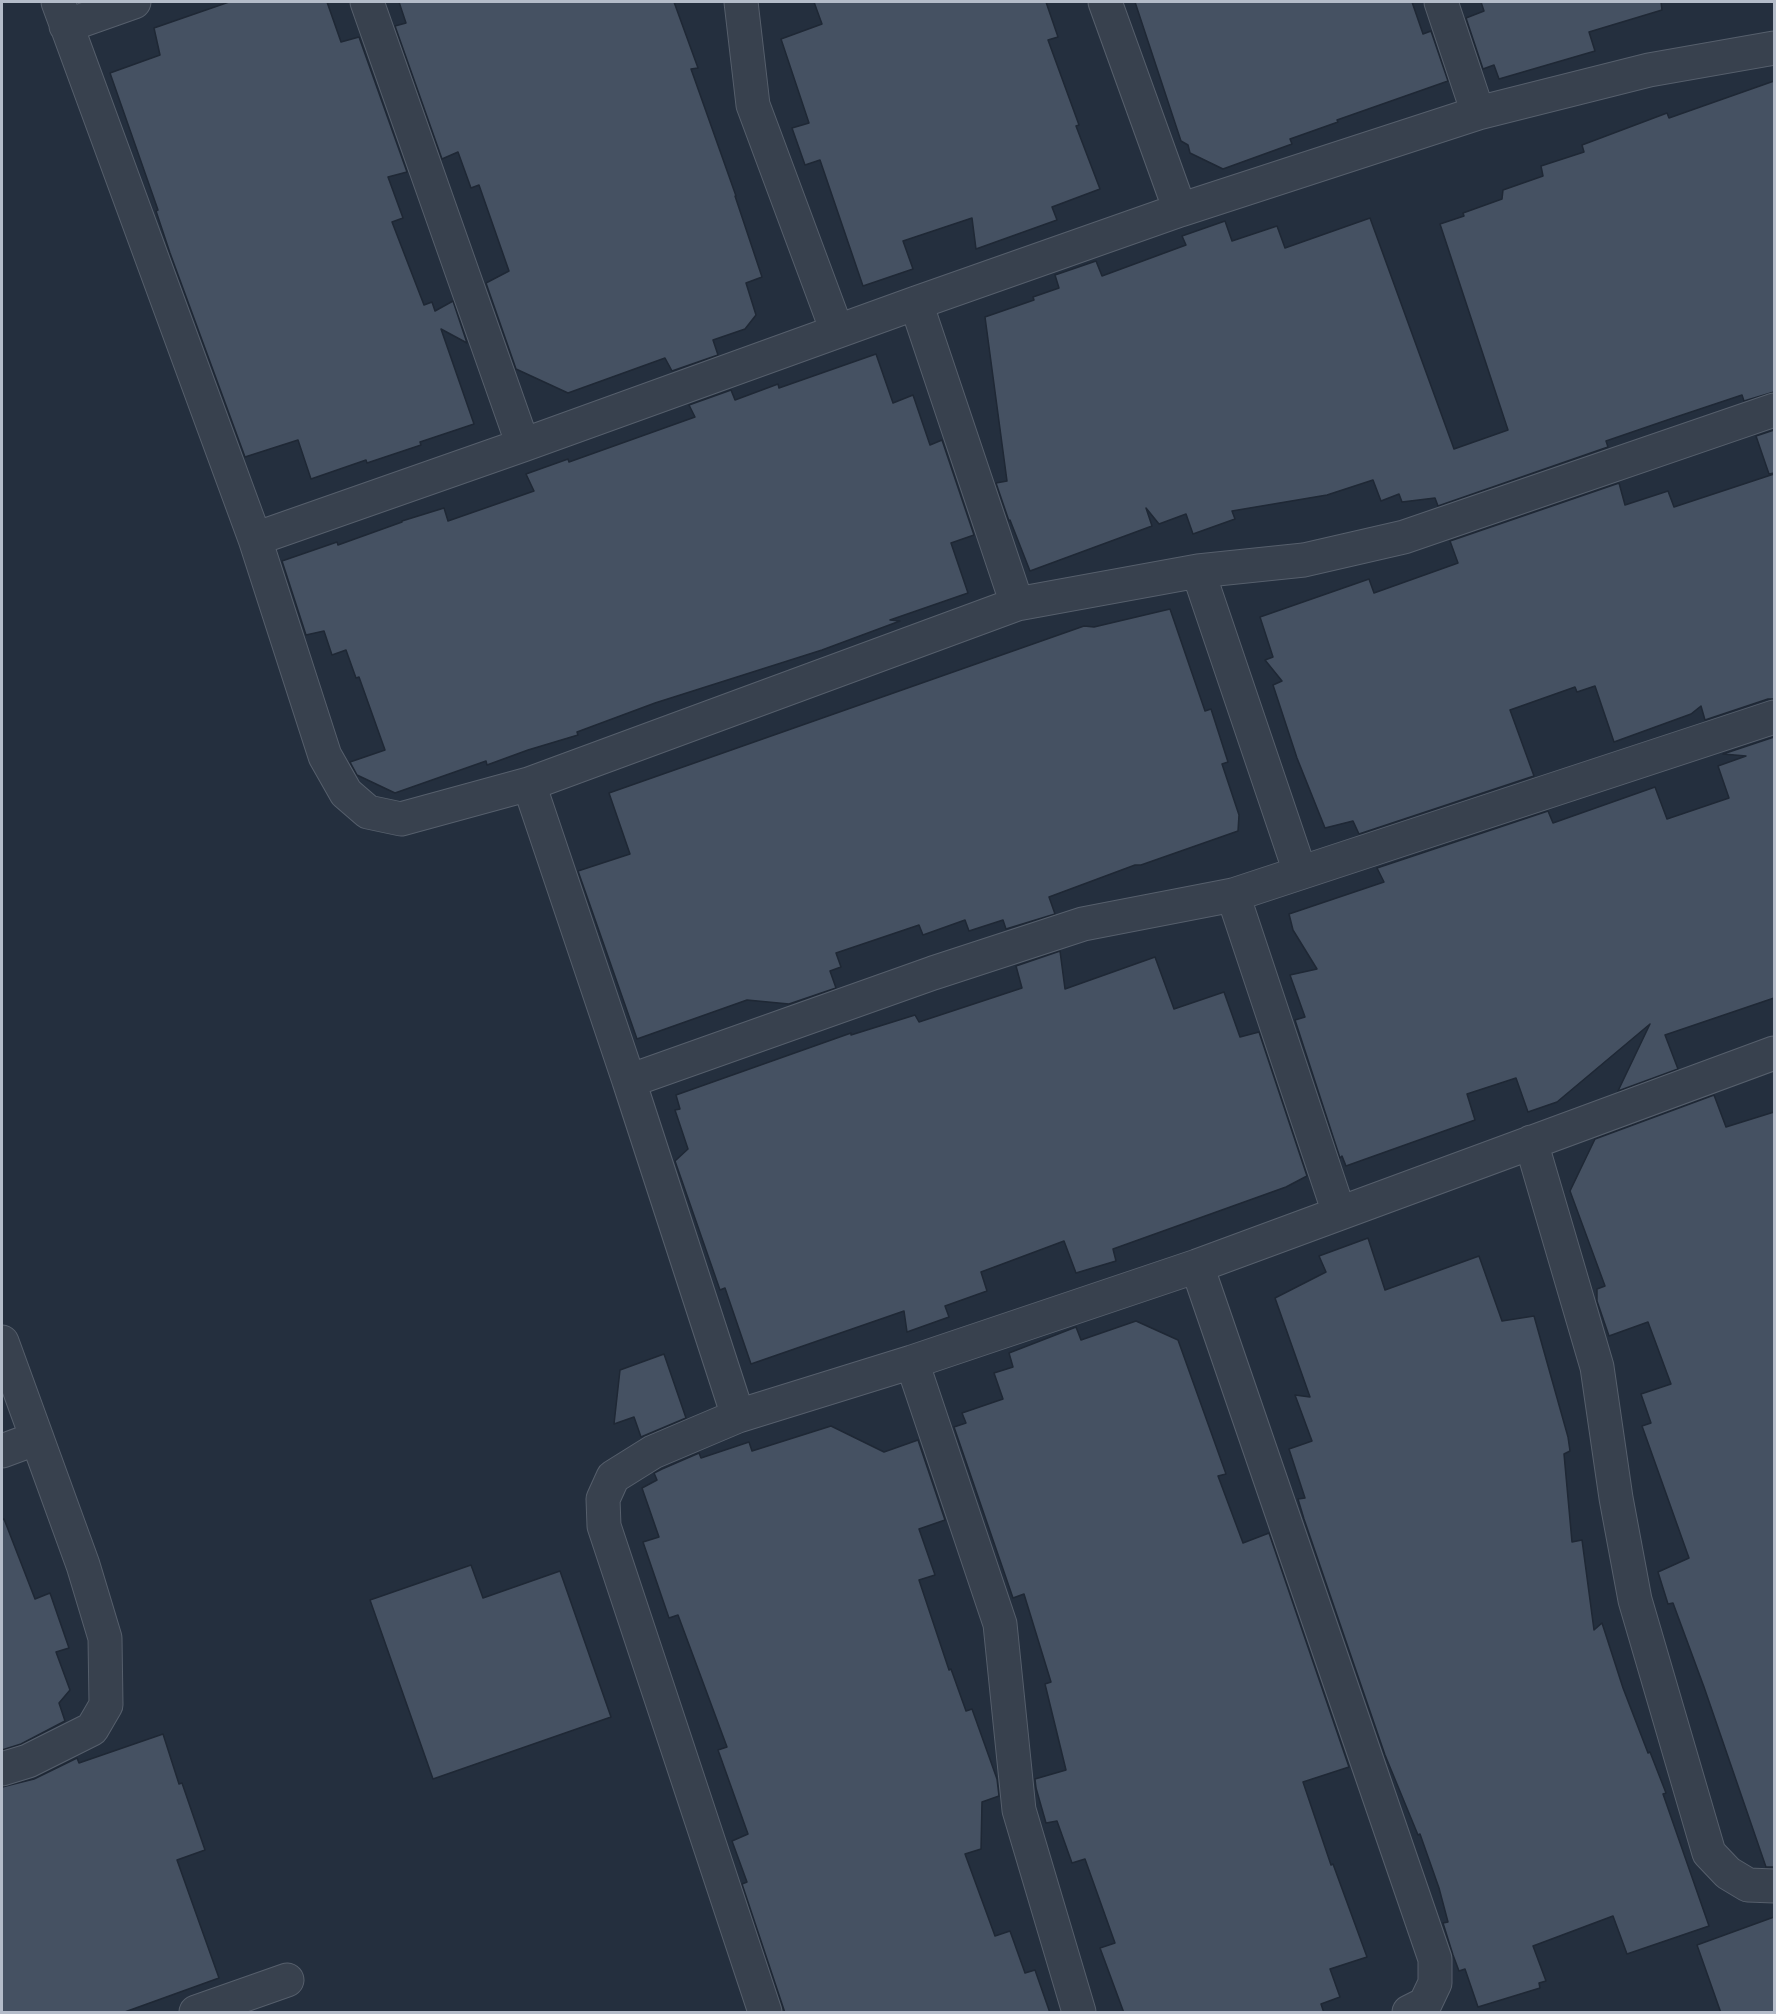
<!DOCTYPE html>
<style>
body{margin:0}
#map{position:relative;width:1776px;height:2014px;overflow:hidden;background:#242f3e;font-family:"Open Sans",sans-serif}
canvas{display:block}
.frame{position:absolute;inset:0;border:3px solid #b4bcc9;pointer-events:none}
</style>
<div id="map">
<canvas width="1776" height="2014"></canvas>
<div class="frame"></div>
</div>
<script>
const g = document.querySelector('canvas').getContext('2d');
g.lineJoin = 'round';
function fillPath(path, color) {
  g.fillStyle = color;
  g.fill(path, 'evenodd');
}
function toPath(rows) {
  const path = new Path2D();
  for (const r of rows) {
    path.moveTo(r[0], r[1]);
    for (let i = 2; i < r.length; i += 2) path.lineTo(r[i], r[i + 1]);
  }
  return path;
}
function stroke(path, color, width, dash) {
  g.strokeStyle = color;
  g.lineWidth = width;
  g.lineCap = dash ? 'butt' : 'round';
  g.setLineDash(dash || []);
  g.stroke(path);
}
const building = toPath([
 [229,2,327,2,341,42,359,37,407,172,388,177,403,218,392,222,424,305,432,302,435,311,453,301,467,343,441,329,474,424,420,442,421,445,367,463,366,460,311,479,298,440,245,457,170,253,156,211,158,210,110,73,160,55,154,28,229,2],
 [399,2,674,2,698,68,691,69,736,196,735,196,762,277,746,283,756,315,745,329,713,340,718,355,672,371,665,358,568,393,516,369,486,283,509,271,479,185,471,188,458,152,442,159,395,26,406,23,399,2],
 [814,2,1046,2,1058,37,1048,40,1079,125,1076,126,1100,189,1052,207,1057,220,976,249,972,218,903,241,913,269,863,286,820,160,805,165,792,128,809,123,781,39,822,24,814,2],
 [1135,2,1412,2,1423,34,1431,31,1448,81,1337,120,1338,122,1290,139,1292,144,1223,169,1190,153,1188,145,1181,141,1135,2],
 [1481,2,1661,2,1662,10,1589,32,1595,51,1499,79,1494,65,1483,69,1466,18,1484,11,1481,2],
 [1774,81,1774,392,1744,401,1742,395,1676,417,1606,441,1608,447,1438,506,1435,498,1402,502,1399,494,1381,501,1373,480,1327,495,1232,511,1235,519,1193,534,1186,514,1159,524,1146,508,1152,526,1030,571,1010,520,1009,521,996,483,1007,481,985,317,1034,300,1033,297,1059,288,1055,275,1096,261,1102,276,1186,245,1182,236,1225,221,1232,241,1277,226,1285,248,1370,218,1454,449,1508,430,1440,224,1464,216,1463,213,1502,199,1503,190,1543,176,1541,166,1584,152,1582,145,1667,113,1669,118,1774,81],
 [876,354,893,403,913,395,930,445,942,440,974,535,951,543,968,593,890,620,900,621,822,650,655,703,577,732,578,735,528,750,487,765,486,761,395,793,357,775,350,762,385,750,359,677,356,678,346,650,332,655,324,631,306,635,282,561,337,542,338,545,402,522,402,521,444,508,448,521,534,491,526,474,568,459,569,462,695,417,689,405,731,390,735,400,778,384,779,388,876,354],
 [1774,430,1774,473,1769,474,1756,436,1774,430],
 [1774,474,1774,699,1768,699,1705,720,1701,706,1691,714,1614,742,1595,686,1577,692,1575,687,1510,710,1534,776,1359,834,1353,821,1325,828,1297,758,1273,685,1282,681,1265,660,1273,657,1260,617,1369,579,1374,593,1458,563,1450,541,1619,483,1625,505,1668,491,1674,507,1774,474],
 [1170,609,1205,711,1211,709,1228,762,1222,764,1239,815,1238,831,1141,865,1135,865,1049,897,1055,914,1006,929,1003,920,969,931,965,920,923,935,919,925,836,953,841,967,830,971,836,988,789,1004,747,1000,637,1039,578,871,630,854,609,793,1084,626,1094,627,1170,609],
 [1774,737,1774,998,1665,1035,1678,1069,1618,1091,1650,1024,1557,1102,1528,1112,1516,1078,1467,1094,1475,1120,1346,1166,1342,1156,1340,1158,1295,1020,1305,1017,1290,975,1317,969,1293,930,1289,914,1384,882,1377,868,1548,811,1553,823,1655,787,1667,819,1729,798,1718,766,1746,756,1723,754,1774,737],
 [1060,951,1065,989,1155,957,1174,1009,1224,992,1240,1037,1259,1032,1307,1176,1286,1187,1113,1249,1116,1261,1076,1273,1064,1241,981,1272,987,1291,945,1306,949,1317,907,1332,904,1311,751,1364,725,1288,720,1290,675,1161,688,1149,675,1110,680,1109,676,1095,851,1033,851,1035,915,1015,919,1022,1022,988,1016,966,1060,951],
 [1714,1095,1726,1127,1774,1112,1774,1867,1766,1867,1704,1687,1673,1603,1668,1604,1658,1572,1689,1558,1642,1426,1651,1423,1641,1394,1671,1384,1648,1322,1609,1336,1597,1301,1597,1289,1605,1286,1570,1191,1595,1139,1714,1095],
 [1368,1238,1385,1290,1479,1256,1502,1321,1534,1316,1568,1437,1570,1451,1564,1454,1572,1542,1582,1540,1594,1630,1602,1623,1623,1688,1648,1753,1650,1752,1666,1793,1663,1794,1709,1926,1627,1954,1613,1916,1533,1946,1546,1981,1539,1983,1540,1988,1478,2007,1465,1969,1459,1971,1453,1955,1443,1923,1448,1922,1439,1888,1420,1834,1418,1835,1385,1755,1304,1519,1298,1499,1305,1498,1289,1449,1312,1441,1295,1395,1310,1397,1275,1298,1326,1272,1319,1256,1368,1238],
 [1136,1321,1178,1340,1226,1474,1218,1476,1243,1543,1269,1533,1349,1767,1303,1782,1331,1865,1333,1864,1367,1957,1330,1969,1340,1997,1321,2004,1324,2013,1124,2013,1100,1948,1115,1943,1085,1859,1072,1863,1057,1821,1046,1823,1036,1788,1035,1779,1066,1770,1045,1684,1051,1682,1024,1594,1013,1598,954,1427,966,1423,962,1413,1003,1399,994,1373,1013,1367,1009,1353,1076,1327,1081,1340,1136,1321],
 [664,1354,686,1418,641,1437,634,1417,614,1424,620,1370,664,1354],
 [831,1426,884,1452,918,1440,945,1520,919,1529,935,1575,919,1580,949,1670,951,1669,966,1711,972,1709,997,1779,999,1796,982,1802,981,1849,965,1854,995,1936,1010,1931,1025,1973,1035,1970,1050,2013,785,2013,742,1884,747,1882,732,1841,748,1834,718,1750,727,1747,678,1615,669,1618,643,1542,659,1537,642,1488,657,1480,654,1473,662,1469,699,1453,701,1458,749,1442,752,1451,831,1426],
 [4,1519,35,1599,50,1593,69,1648,56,1652,70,1690,59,1703,65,1721,21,1744,2,1750,2,1520,4,1519],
 [471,1565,483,1598,560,1571,611,1717,433,1779,370,1600,471,1565],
 [163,1734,179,1784,182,1783,205,1850,177,1860,219,1978,122,2013,2,2013,2,1787,34,1779,77,1758,79,1763,163,1734],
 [1774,1917,1774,2013,1721,2013,1697,1945,1774,1917]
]);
const minor = toPath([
 [58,2,255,539,325,756,346,793,368,812,401,819,529,784,629,1081],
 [367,2,523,445],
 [741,2,753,105,837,331],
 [1105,2,1180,210],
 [1441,2,1478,113],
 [66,26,134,2],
 [916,303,1017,604],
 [255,539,523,445,916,303,1180,210,1478,113,1649,70,1774,48],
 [1198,571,1300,872],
 [529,784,1017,604,1198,571,1304,560,1404,537,1774,410],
 [1233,895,1339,1213],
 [1531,1142,1597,1367,1616,1498,1635,1600,1709,1853,1728,1873,1748,1885,1774,1886],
 [1197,1266,1435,1959,1435,1983,1425,2004,1409,2012],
 [2,1342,83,1565,105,1638,106,1705,92,1729,28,1761,2,1769],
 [912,1362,1000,1624,1019,1810,1079,2012],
 [738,1416,629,1081,933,973,1083,924,1233,895,1774,717],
 [2,1451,37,1438],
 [196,2012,287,1980],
 [765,2012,604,1526,603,1499,613,1477,653,1452,738,1416,912,1362,1197,1266,1774,1053]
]);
fillPath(building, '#455162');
stroke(building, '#1f2835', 1.5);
stroke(minor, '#565f6c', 35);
stroke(minor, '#38414e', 33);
</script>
